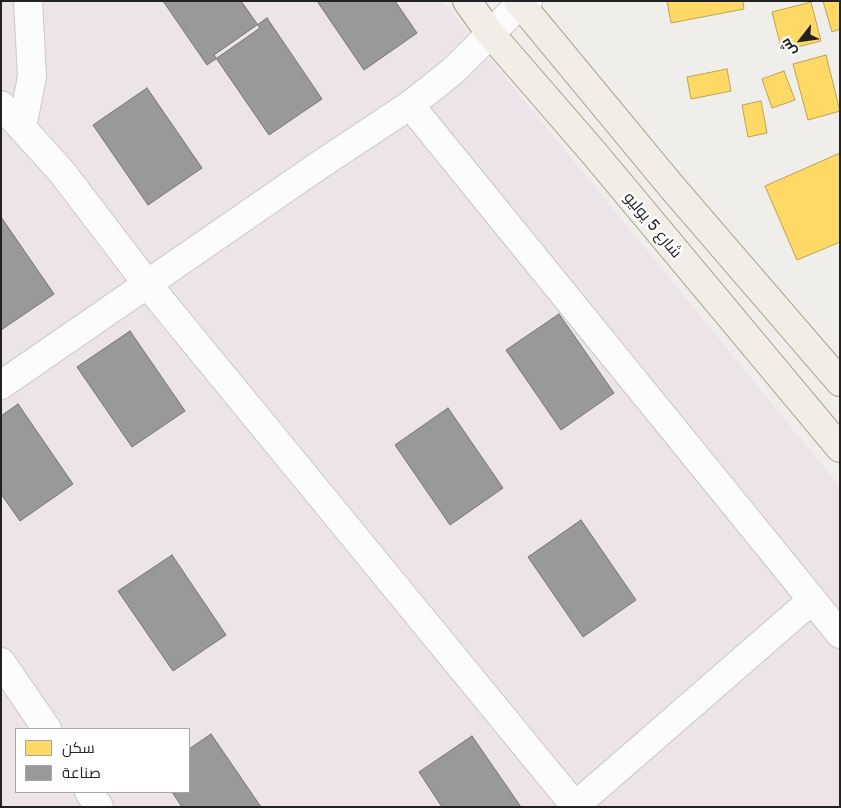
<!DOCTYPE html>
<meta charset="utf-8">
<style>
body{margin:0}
#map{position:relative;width:841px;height:808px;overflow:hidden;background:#f0eeeb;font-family:"Golos Text",Cairo,sans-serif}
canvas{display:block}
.frame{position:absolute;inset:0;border:2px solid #222;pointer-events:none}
.legend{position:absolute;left:15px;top:728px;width:175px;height:65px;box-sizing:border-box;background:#fff;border:1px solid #a7a7a7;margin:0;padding:6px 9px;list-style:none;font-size:15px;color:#222}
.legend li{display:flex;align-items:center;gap:10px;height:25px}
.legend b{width:25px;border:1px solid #a7a7a7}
.north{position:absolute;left:776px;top:15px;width:50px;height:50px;-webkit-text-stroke:4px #fff;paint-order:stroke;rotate:240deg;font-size:14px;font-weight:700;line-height:20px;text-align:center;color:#222}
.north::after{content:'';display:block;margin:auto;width:18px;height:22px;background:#222;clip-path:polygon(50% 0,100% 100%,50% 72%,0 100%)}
</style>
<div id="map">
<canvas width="841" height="808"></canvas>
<div class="frame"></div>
<ul class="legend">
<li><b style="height:14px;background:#ffd966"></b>سكن</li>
<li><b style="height:14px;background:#999"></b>صناعة</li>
</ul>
<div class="north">ش</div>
</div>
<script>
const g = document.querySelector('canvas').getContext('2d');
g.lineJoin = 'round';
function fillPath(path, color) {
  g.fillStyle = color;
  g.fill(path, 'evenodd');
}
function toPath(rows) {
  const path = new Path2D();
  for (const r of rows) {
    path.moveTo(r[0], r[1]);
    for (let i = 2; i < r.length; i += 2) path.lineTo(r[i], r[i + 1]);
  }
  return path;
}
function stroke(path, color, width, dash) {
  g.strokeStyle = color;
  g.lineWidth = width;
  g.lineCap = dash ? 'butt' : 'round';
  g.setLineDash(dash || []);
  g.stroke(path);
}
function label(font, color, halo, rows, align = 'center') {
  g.font = font + ' "Golos Text",Cairo,sans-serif';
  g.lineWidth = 5;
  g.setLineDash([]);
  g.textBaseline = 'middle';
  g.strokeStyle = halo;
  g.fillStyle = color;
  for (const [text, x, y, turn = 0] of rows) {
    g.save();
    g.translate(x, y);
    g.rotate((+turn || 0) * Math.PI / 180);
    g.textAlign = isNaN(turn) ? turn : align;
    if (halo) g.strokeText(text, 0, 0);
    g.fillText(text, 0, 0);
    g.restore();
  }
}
const industrial = toPath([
 [1,1,443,1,840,487,840,807,1,807],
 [16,729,189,729,189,792,16,792]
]);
const homes = toPath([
 [667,1,743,1,744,9,671,23,667,1],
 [823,1,840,1,840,29,832,32,823,1],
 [811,2,821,41,782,51,772,12,811,2],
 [826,55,840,111,808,120,793,64,826,55],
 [727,69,731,91,691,99,687,77,727,69],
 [784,71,795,100,772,108,762,79,784,71],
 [761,101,767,133,748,137,742,105,761,101],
 [840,153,840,242,797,260,765,186,840,153]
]);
const industry = toPath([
 [163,1,241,1,260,28,207,65,163,1],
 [317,1,395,1,417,33,364,70,317,1],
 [267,18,322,99,269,135,214,55,267,18],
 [147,88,202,168,148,205,93,125,147,88],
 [1,217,54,294,1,330,1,217],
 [559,314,614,393,561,430,506,350,559,314],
 [130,331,185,411,132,447,77,367,130,331],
 [18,404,73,484,20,521,1,494,1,416,18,404],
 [448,408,503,488,450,525,395,445,448,408],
 [581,520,636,600,583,637,528,557,581,520],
 [172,555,226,635,173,671,118,591,172,555],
 [211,734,261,807,182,807,172,792,189,792,189,749,211,734],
 [472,736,521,807,442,807,419,772,472,736]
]);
const minor = toPath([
 [1,105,61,171,148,285,576,807],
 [410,105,840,634],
 [22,127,32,77,28,1],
 [1,385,321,164,410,105,453,71,520,4,528,1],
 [1,662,47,729],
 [89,792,99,807],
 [575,806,812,600]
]);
const major = toPath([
 [467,1,489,32,593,152,840,448],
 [518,1,671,186,840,382]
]);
const streetNames = [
 ["شارع 5 يوليو",653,225,50]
];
fillPath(industrial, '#ede4e9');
fillPath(homes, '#ffd966');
stroke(homes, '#bda252', 1);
fillPath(industry, '#999');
stroke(industry, '#757575', 1);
stroke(minor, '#c9c8c7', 30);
stroke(major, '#a79c86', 30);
stroke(minor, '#fdfcfc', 28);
stroke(major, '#f3ede7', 28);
label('16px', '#222', '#fff', streetNames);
</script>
